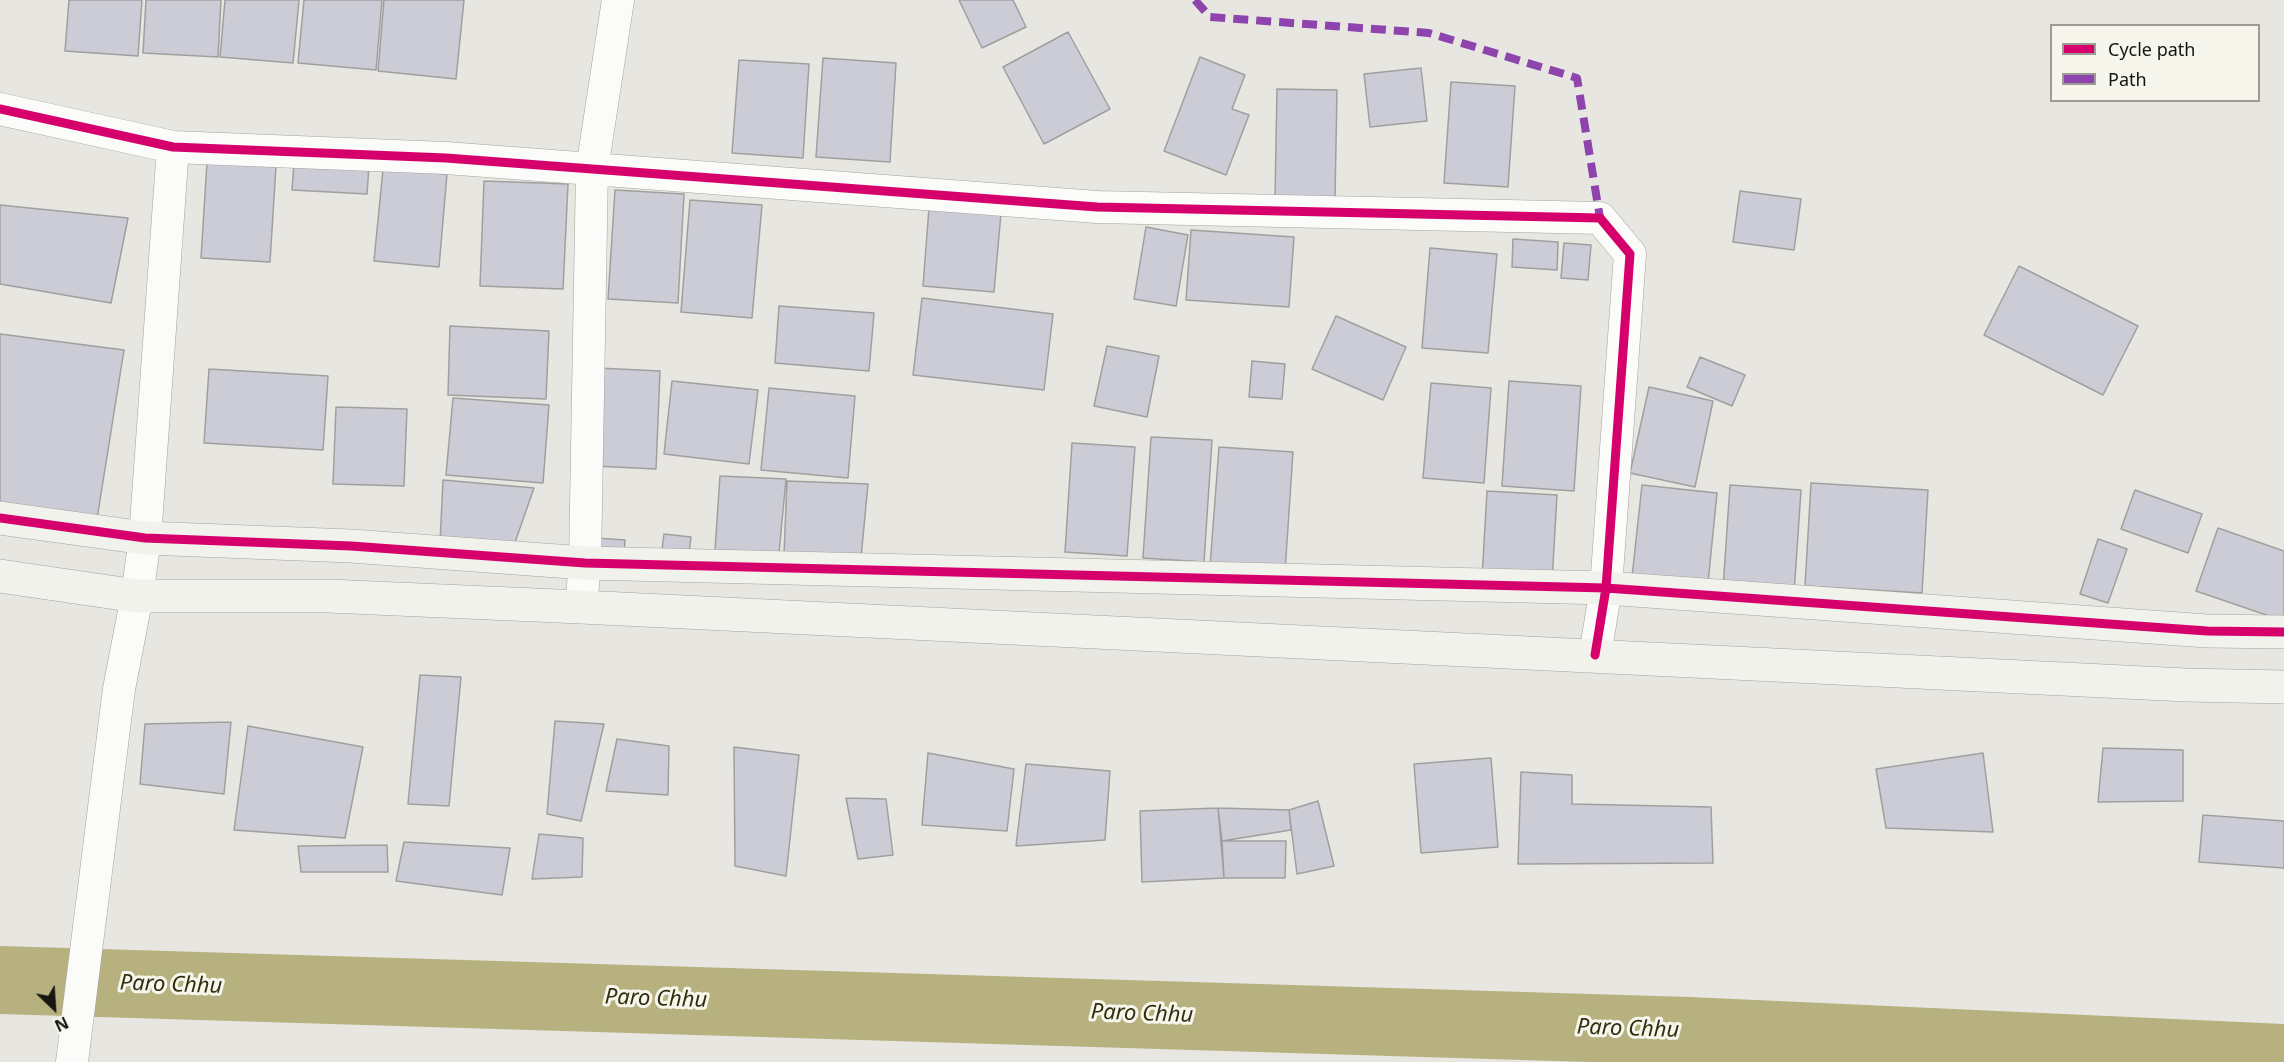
<!DOCTYPE html>
<style>
body{margin:0}
#map{position:relative;width:2284px;height:1062px;overflow:hidden;background:#e7e6e1;font-family:"Noto Sans",sans-serif}
canvas{display:block}
.legend{position:absolute;left:2050px;top:24px;width:210px;height:78px;box-sizing:border-box;background:#f6f6ec;border:2px solid #9c9c95;margin:0;padding:8px 10px;list-style:none;font-size:18px;color:#151512}
.legend li{display:flex;align-items:center;gap:12px;height:30px}
.legend b{width:30px;border:2px solid #9c9c95}
.north{position:absolute;left:24px;top:978px;width:60px;height:60px;-webkit-text-stroke:4px #f6f6ec;paint-order:stroke;rotate:155deg;font-size:16px;font-weight:700;line-height:24px;text-align:center;color:#151512}
.north::after{content:'';display:block;margin:auto;width:21px;height:27px;background:#151512;clip-path:polygon(50% 0,100% 100%,50% 72%,0 100%)}
</style>
<div id="map">
<canvas width="2284" height="1062"></canvas>
<ul class="legend">
<li><b style="height:8px;background:#d6006c"></b>Cycle path</li>
<li><b style="height:8px;background:#8e44ad"></b>Path</li>
</ul>
<div class="north">N</div>
</div>
<script>
const g = document.querySelector('canvas').getContext('2d');
g.lineJoin = 'round';
function toPath(rows) {
  const path = new Path2D();
  for (const r of rows) {
    path.moveTo(r[0], r[1]);
    for (let i = 2; i < r.length; i += 2) path.lineTo(r[i], r[i + 1]);
  }
  return path;
}
function stroke(path, color, width, dash) {
  g.strokeStyle = color;
  g.lineWidth = width;
  g.lineCap = dash ? 'butt' : 'round';
  g.setLineDash(dash || []);
  g.stroke(path);
}
function fillPath(path, color) {
  g.fillStyle = color;
  g.fill(path, 'evenodd');
}
function label(font, color, halo, rows, align = 'center') {
  g.font = font + ' "Noto Sans",sans-serif';
  g.lineWidth = 6;
  g.setLineDash([]);
  g.textBaseline = 'middle';
  g.strokeStyle = halo;
  g.fillStyle = color;
  for (const [text, x, y, turn = 0] of rows) {
    g.save();
    g.translate(x, y);
    g.rotate((+turn || 0) * Math.PI / 180);
    g.textAlign = isNaN(turn) ? turn : align;
    if (halo) g.strokeText(text, 0, 0);
    g.fillText(text, 0, 0);
    g.restore();
  }
}
const river = toPath([
 [0,980,1689,1031,2284,1058]
]);
const building = toPath([
 [69,0,142,0,138,56,65,51,69,0],
 [146,0,221,0,218,57,143,53,146,0],
 [225,0,299,0,293,63,220,57,225,0],
 [304,0,382,0,376,70,298,63,304,0],
 [384,0,464,0,456,79,378,71,384,0],
 [959,0,1013,0,1026,27,982,48,959,0],
 [1068,32,1110,109,1044,144,1003,67,1068,32],
 [1200,57,1245,75,1232,109,1249,115,1226,175,1164,151,1200,57],
 [823,58,896,63,890,162,816,157,823,58],
 [739,60,809,64,803,158,732,153,739,60],
 [1421,68,1427,121,1370,127,1364,74,1421,68],
 [1451,82,1515,86,1508,187,1444,183,1451,82],
 [1277,89,1337,90,1335,197,1275,197,1277,89],
 [207,162,276,166,270,262,201,258,207,162],
 [294,163,369,166,367,194,292,190,294,163],
 [383,169,447,174,439,267,374,261,383,169],
 [484,181,568,184,563,289,480,286,484,181],
 [615,190,684,194,678,303,608,299,615,190],
 [1740,191,1801,199,1794,250,1733,242,1740,191],
 [690,200,762,205,752,318,681,312,690,200],
 [0,205,128,218,111,303,0,284,0,205],
 [929,208,1001,213,994,292,923,286,929,208],
 [1146,227,1188,235,1176,306,1134,299,1146,227],
 [1191,230,1294,237,1289,307,1186,300,1191,230],
 [1513,239,1558,242,1557,270,1512,267,1513,239],
 [1564,243,1591,245,1588,280,1561,278,1564,243],
 [1430,248,1497,254,1488,353,1422,348,1430,248],
 [2019,266,2138,326,2103,395,1984,335,2019,266],
 [922,298,1053,314,1044,390,913,375,922,298],
 [779,306,874,313,869,371,775,363,779,306],
 [1336,316,1406,347,1383,400,1312,369,1336,316],
 [450,326,549,331,546,399,448,395,450,326],
 [0,334,124,350,97,519,0,508,0,334],
 [1107,346,1159,356,1147,417,1094,406,1107,346],
 [1700,357,1745,375,1732,406,1687,387,1700,357],
 [1252,361,1285,364,1282,399,1249,397,1252,361],
 [598,368,660,371,656,469,594,466,598,368],
 [209,369,328,376,323,450,204,443,209,369],
 [672,381,758,390,749,464,664,454,672,381],
 [1509,381,1581,386,1574,491,1502,486,1509,381],
 [1431,383,1491,388,1484,483,1423,478,1431,383],
 [1649,387,1713,401,1695,487,1630,473,1649,387],
 [769,388,855,396,848,478,761,470,769,388],
 [453,398,549,405,543,483,446,475,453,398],
 [336,407,407,409,404,486,333,484,336,407],
 [1151,437,1212,440,1204,562,1143,558,1151,437],
 [1072,443,1135,447,1127,556,1065,552,1072,443],
 [1219,447,1293,452,1285,572,1210,567,1219,447],
 [720,476,786,479,779,553,715,550,720,476],
 [443,480,534,488,513,548,440,543,443,480],
 [787,481,868,484,861,558,784,554,787,481],
 [1811,483,1928,490,1922,593,1805,586,1811,483],
 [1642,485,1717,493,1707,593,1631,586,1642,485],
 [1730,485,1801,490,1794,594,1723,589,1730,485],
 [2135,490,2202,514,2188,553,2121,529,2135,490],
 [1487,491,1557,495,1552,582,1482,578,1487,491],
 [2218,528,2284,551,2284,621,2196,591,2218,528],
 [664,534,691,537,688,561,661,558,664,534],
 [596,538,625,540,624,560,596,558,596,538],
 [2098,539,2127,549,2108,603,2080,594,2098,539],
 [420,675,461,677,449,806,408,804,420,675],
 [555,721,604,724,581,821,547,814,555,721],
 [231,722,224,794,140,784,145,724,231,722],
 [248,726,363,747,345,838,234,830,248,726],
 [617,739,669,746,668,795,606,791,617,739],
 [734,747,799,755,786,876,735,866,734,747],
 [2103,748,2183,750,2183,801,2098,802,2103,748],
 [928,753,1014,769,1007,831,922,825,928,753],
 [1983,753,1993,832,1886,828,1876,769,1983,753],
 [1491,758,1498,847,1421,853,1414,764,1491,758],
 [1026,764,1110,771,1105,840,1016,846,1026,764],
 [1521,772,1572,775,1572,804,1711,807,1713,863,1518,864,1521,772],
 [846,798,886,799,893,855,858,859,846,798],
 [1318,801,1334,866,1297,874,1289,810,1318,801],
 [1218,808,1289,810,1291,830,1222,841,1218,808],
 [1218,808,1224,878,1142,882,1140,811,1218,808],
 [2203,815,2284,821,2284,868,2199,862,2203,815],
 [539,834,583,838,582,877,532,879,539,834],
 [1222,841,1286,841,1285,878,1224,878,1222,841],
 [404,842,510,848,502,895,396,881,404,842],
 [387,845,388,872,301,872,298,846,387,845]
]);
const street = toPath([
 [0,109,173,147,446,158,1097,207,1600,218,1630,254,1606,588,1595,655],
 [581,607,585,563,592,169,618,0],
 [72,1062,119,689,137,596,145,538,173,147]
]);
const secondary = toPath([
 [0,518,145,538,351,546,585,563,1606,588,2207,631,2284,632],
 [0,576,137,596,328,596,581,607,2186,685,2284,687]
]);
const quiet = toPath([
 [1195,0,1210,17,1429,33,1577,78,1600,218]
]);
const cycleway = toPath([
 [0,109,173,147,446,158,1097,207,1600,218,1630,254,1606,588,1595,655],
 [0,518,145,538,351,546,585,563,1606,588,2207,631,2284,632]
]);
const waterNames = [
 ["Paro Chhu",171,985,2],
 ["Paro Chhu",656,999,2],
 ["Paro Chhu",1142,1014,2],
 ["Paro Chhu",1628,1029,2]
];
stroke(river, '#b6b17f', 68);
fillPath(building, '#ccccd6');
stroke(building, '#a09f9e', 1.5);
stroke(street, '#a2a29e', 33);
stroke(secondary, '#a2a29e', 34);
stroke(street, '#fbfbfa', 32);
stroke(secondary, '#f2f2ed', 33);
stroke(quiet, '#8e44ad', 8, [15, 8]);
stroke(cycleway, '#d6006c', 9);
label('italic 22px', '#312e0e', '#f6f6ec', waterNames);
</script>
